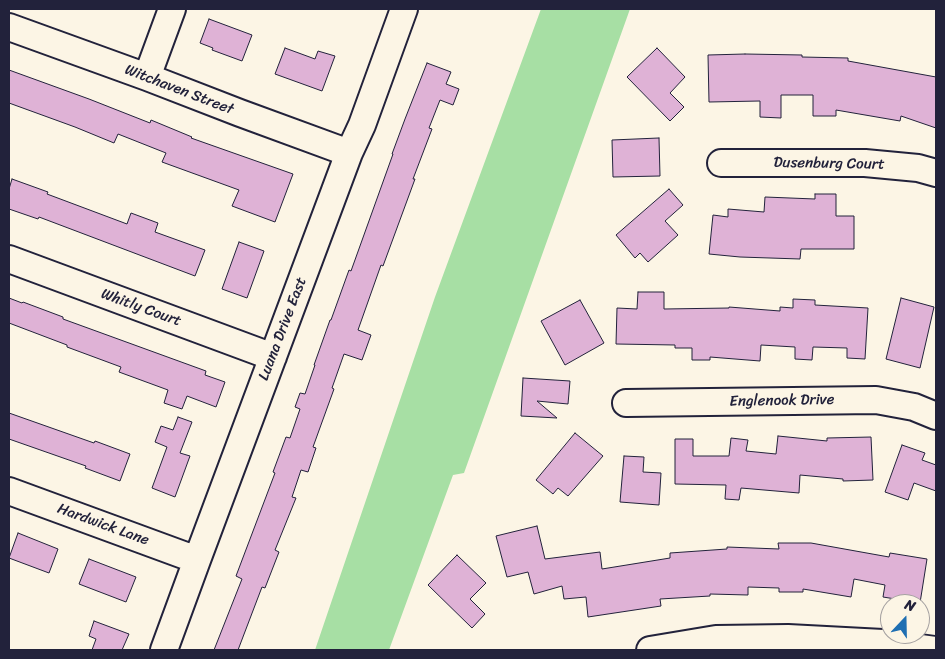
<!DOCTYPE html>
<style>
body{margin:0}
#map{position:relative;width:945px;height:659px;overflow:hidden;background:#fcf5e5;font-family:Sriracha,sans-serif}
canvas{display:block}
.frame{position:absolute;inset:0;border:10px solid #22223b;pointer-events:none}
.north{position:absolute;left:880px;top:594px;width:50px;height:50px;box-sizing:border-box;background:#fcf5e5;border:1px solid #a5a1a1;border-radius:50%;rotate:21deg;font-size:14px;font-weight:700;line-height:20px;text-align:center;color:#22223b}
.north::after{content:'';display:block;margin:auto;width:18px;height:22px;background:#1f6fb2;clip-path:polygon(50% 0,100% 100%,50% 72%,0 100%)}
</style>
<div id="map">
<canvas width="945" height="659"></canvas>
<div class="frame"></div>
<div class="north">N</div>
</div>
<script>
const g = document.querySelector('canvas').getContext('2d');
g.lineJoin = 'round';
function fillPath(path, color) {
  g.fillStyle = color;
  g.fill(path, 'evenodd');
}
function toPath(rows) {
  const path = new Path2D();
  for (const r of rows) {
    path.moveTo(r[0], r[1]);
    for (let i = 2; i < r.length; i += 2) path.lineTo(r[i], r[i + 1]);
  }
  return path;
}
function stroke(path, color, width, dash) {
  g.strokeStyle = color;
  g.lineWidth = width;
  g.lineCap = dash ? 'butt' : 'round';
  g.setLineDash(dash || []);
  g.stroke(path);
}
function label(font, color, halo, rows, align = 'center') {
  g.font = font + ' Sriracha,sans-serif';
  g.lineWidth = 4;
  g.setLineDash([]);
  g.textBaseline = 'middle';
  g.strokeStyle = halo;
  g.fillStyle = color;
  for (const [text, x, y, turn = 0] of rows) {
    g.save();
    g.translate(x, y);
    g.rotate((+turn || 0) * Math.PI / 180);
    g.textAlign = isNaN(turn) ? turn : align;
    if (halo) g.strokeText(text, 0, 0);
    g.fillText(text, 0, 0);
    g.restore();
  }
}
const green = toPath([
 [541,9,630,9,464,473,453,475,389,650,315,650,435,297]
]);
const building = toPath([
 [209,19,252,35,242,61,212,50,213,48,200,43,209,19],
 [285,48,315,59,318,51,335,56,322,91,275,74,285,48],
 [657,48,685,77,670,93,684,107,670,121,627,77,657,48],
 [745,54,802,55,802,57,848,58,848,61,936,77,936,128,901,116,900,121,836,110,836,116,813,116,813,95,781,95,781,118,760,117,760,101,709,102,708,55,745,54],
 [427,63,451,72,446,84,459,89,453,105,440,100,429,128,432,129,413,179,415,179,383,266,381,265,358,330,371,335,362,360,344,354,332,388,334,389,313,447,316,448,308,472,301,470,292,497,296,498,275,550,279,552,265,588,262,587,238,650,214,650,242,579,236,576,275,473,273,472,286,437,290,438,300,409,295,407,300,393,305,394,315,365,314,365,330,320,331,320,349,270,351,271,393,154,392,154,405,119,427,63],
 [9,70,89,99,150,123,151,120,192,137,191,138,293,174,275,222,232,206,239,190,162,162,166,153,118,134,114,143,75,127,9,103,9,70],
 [659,138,660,176,613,177,612,140,659,138],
 [12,179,48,192,47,194,127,224,131,213,158,223,155,232,205,250,195,276,39,217,38,219,9,209,9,189,12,179],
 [669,189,683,205,665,221,678,235,648,262,640,253,635,258,616,235,669,189],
 [815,194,836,194,836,216,854,216,854,249,801,249,800,259,740,257,709,254,713,215,728,217,728,209,764,212,765,197,815,199,815,194],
 [239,242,264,251,247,298,222,289,239,242],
 [638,292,664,292,664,309,729,308,729,307,780,311,780,307,793,308,793,299,815,300,815,305,868,308,865,359,847,358,847,348,813,347,812,360,795,359,795,347,761,345,760,361,710,357,710,360,692,360,692,348,675,348,675,345,616,344,617,308,637,309,638,292],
 [9,298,22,303,23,302,63,317,63,319,206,371,205,375,225,382,216,407,187,396,182,409,164,403,168,390,119,372,121,367,67,347,67,345,9,323,9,298],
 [901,298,934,307,920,368,886,359,901,298],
 [580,300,604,343,565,365,541,321,580,300],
 [523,378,570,381,568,404,537,401,557,418,521,416,523,378],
 [9,413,94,443,95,441,130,454,120,481,85,468,86,466,9,439,9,413],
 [178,417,192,422,180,453,190,456,175,497,152,488,167,447,155,442,161,426,173,430,178,417],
 [575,433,603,456,568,496,558,488,553,494,536,480,575,433],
 [778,436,827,441,827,438,871,437,873,480,843,481,843,479,800,475,799,493,741,488,739,500,725,499,726,485,675,484,675,439,693,439,693,456,729,456,731,438,748,440,746,451,776,454,778,436],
 [902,445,925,453,922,460,936,465,936,491,914,483,908,500,885,492,902,445],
 [624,456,644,457,643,472,661,473,659,505,620,502,624,456],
 [537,526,545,559,600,552,602,569,670,558,670,553,727,549,727,547,779,549,778,543,811,543,889,557,890,553,927,559,920,603,883,597,885,585,854,579,851,597,803,589,803,592,779,592,779,588,748,587,748,595,710,594,710,596,660,599,661,606,588,617,586,597,564,599,562,586,534,594,528,572,507,577,496,536,537,526],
 [18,533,58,549,49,573,9,558,18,533],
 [457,555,486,583,470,599,485,614,472,628,428,585,457,555],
 [89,559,136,577,126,602,79,584,89,559],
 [94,621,129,634,122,650,92,650,96,639,89,636,94,621]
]);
const minor = toPath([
 [9,27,147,77,240,113,349,153],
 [147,77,172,9],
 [721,163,865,163,918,168,936,173],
 [9,259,273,357],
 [626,403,876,400,914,407,936,416],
 [9,491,197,560],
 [164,650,197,560,349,153,362,125,404,9],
 [650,650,716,639,788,638,883,643,935,650]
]);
const streetNames = [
 ["Witchaven Street",179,90,21],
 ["Dusenburg Court",829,164,1],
 ["Whitly Court",141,308,20],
 ["Luana Drive East",283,329,-69],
 ["Englenook Drive",782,401,-1],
 ["Hardwick Lane",103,525,20]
];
fillPath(green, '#a7dfa4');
fillPath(building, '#dfb2d6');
stroke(building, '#22223b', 1);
stroke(minor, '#22223b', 30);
stroke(minor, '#fcf5e5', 26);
label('15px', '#22223b', '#fcf5e5', streetNames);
</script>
